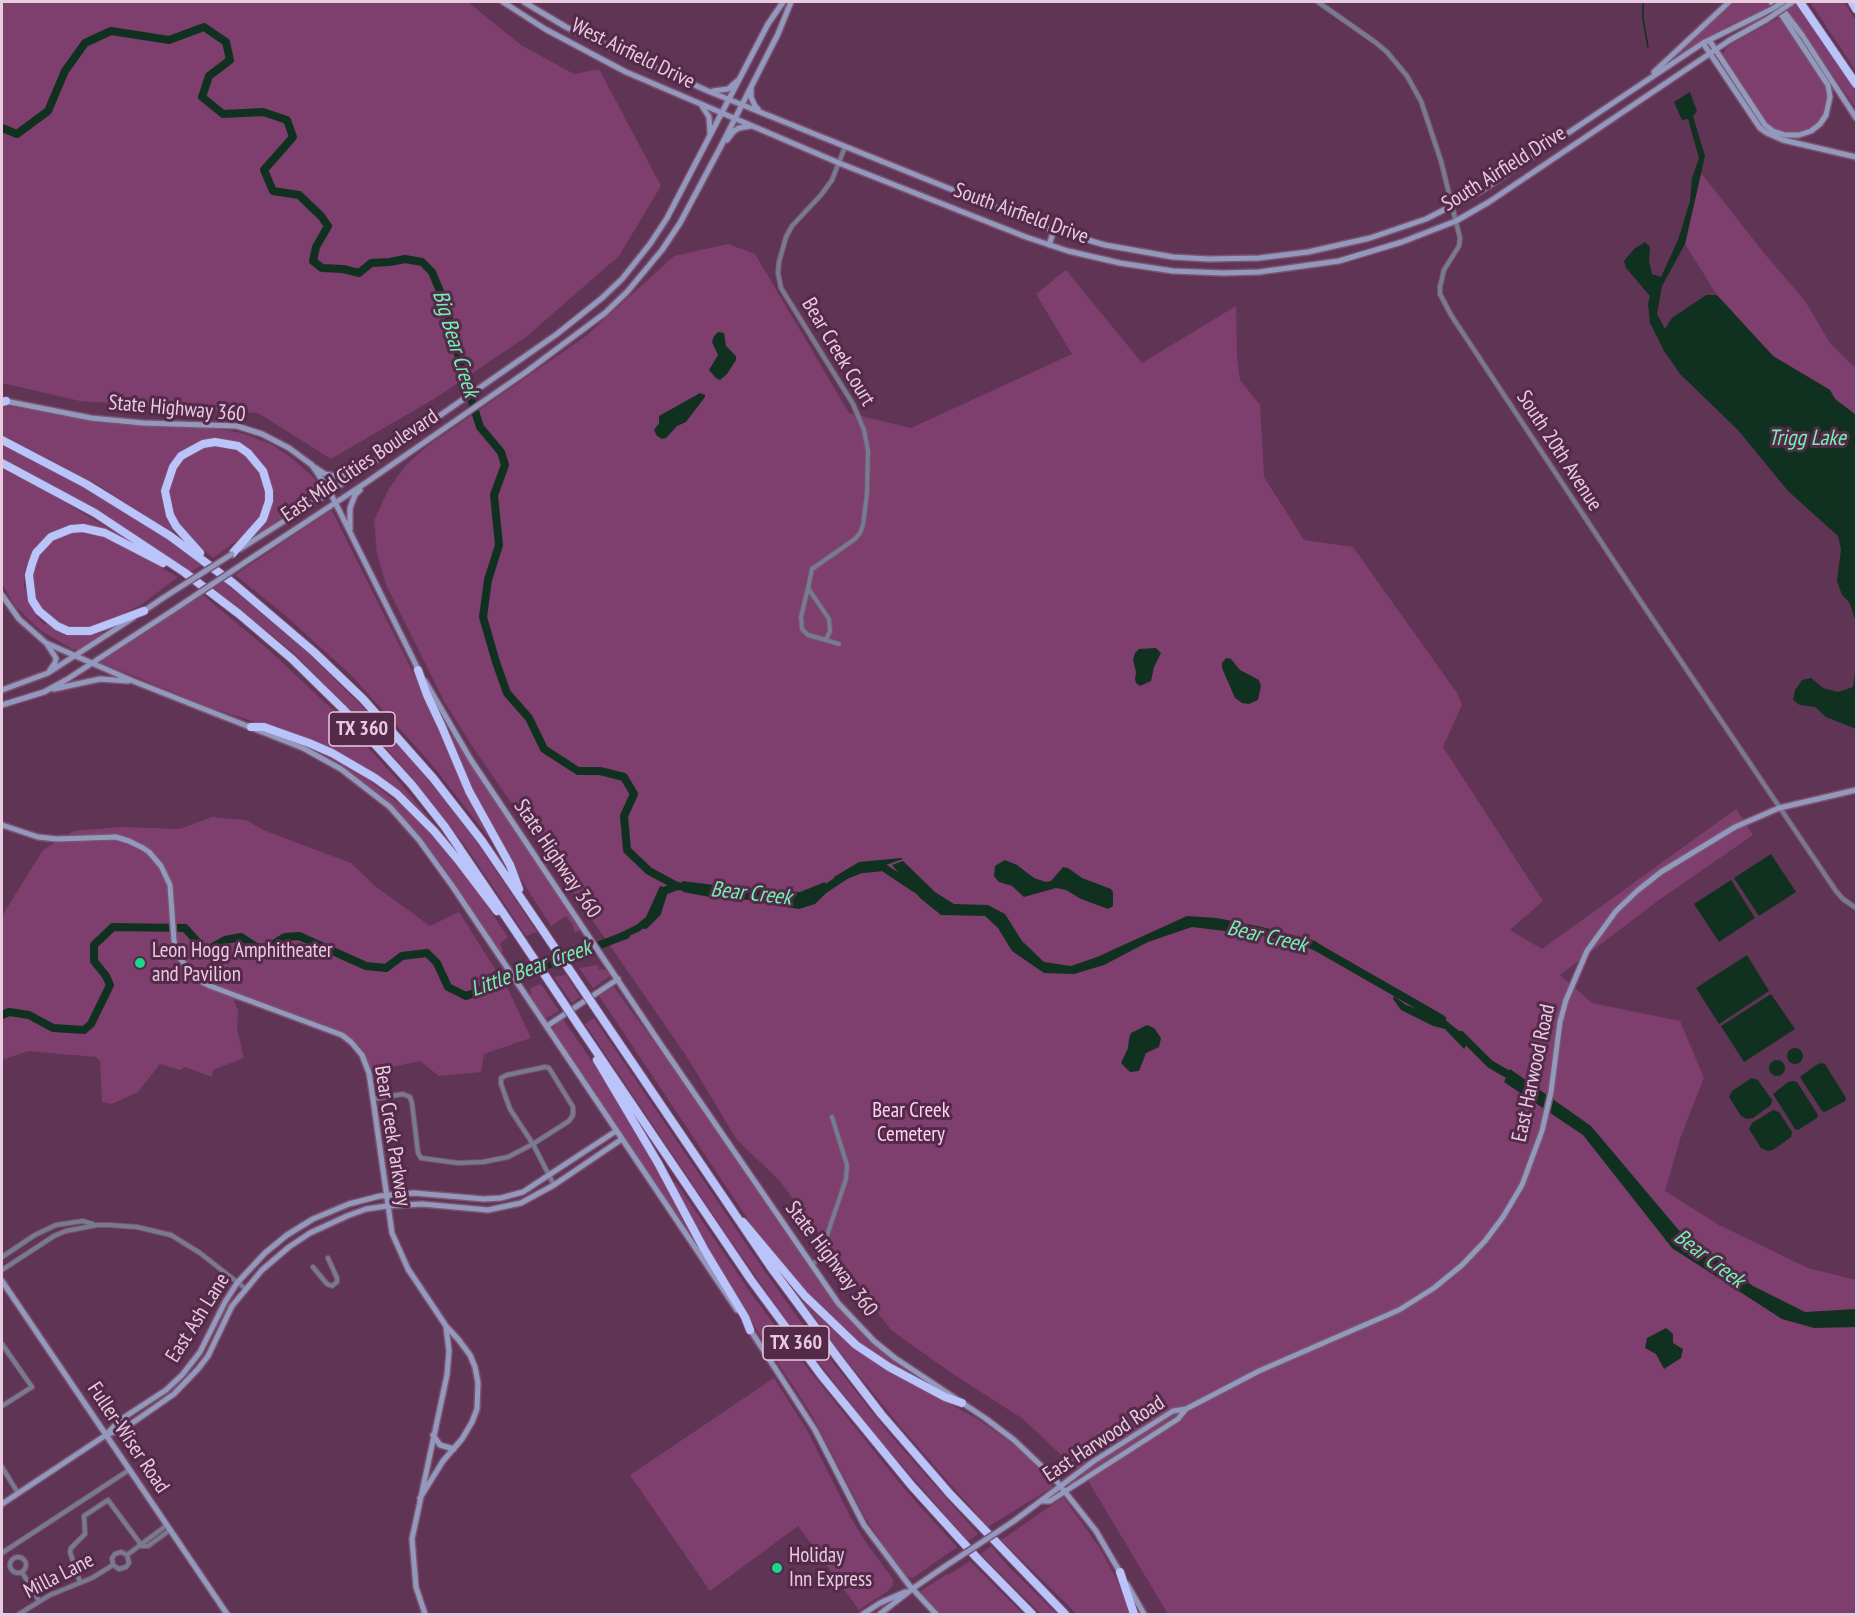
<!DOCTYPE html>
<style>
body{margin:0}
#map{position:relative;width:1858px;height:1616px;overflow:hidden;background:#603454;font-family:"PT Sans Narrow",sans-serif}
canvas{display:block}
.frame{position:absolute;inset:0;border:3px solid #e7ccdf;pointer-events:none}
</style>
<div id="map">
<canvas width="1858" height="1616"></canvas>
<div class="frame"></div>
</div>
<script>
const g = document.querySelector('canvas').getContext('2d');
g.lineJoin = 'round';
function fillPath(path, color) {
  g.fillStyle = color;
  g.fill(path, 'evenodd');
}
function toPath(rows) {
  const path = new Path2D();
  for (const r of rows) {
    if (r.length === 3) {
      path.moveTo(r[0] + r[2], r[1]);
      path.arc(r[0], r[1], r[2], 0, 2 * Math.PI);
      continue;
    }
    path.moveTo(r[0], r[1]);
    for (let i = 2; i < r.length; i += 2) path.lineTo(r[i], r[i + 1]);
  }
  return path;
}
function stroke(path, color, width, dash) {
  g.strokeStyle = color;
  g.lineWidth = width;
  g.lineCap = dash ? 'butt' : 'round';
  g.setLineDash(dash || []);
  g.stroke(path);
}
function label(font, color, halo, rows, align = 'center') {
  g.font = font + ' "PT Sans Narrow",sans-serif';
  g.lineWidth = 6;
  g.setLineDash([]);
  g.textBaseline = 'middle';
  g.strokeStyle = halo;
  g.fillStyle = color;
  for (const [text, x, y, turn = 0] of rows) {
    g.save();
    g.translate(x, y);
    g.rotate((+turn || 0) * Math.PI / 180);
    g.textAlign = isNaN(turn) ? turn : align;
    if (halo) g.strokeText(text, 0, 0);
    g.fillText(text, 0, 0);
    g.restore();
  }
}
const green = toPath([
 [2,2,468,2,521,45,574,74,599,69,661,186,619,256,526,337,437,397,331,459,258,413,80,401,2,383],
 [1731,2,1767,2,1769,5,1759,14,1728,26,1676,56],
 [1782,2,1795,2,1802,11,1856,92,1856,108],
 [1810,2,1844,2,1856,21,1856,71],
 [1779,18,1782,19,1827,89,1828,96,1824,113,1817,123,1803,132,1786,134,1776,130,1766,123,1723,54,1726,48,1733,43],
 [1701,173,1764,253,1805,301,1830,343,1853,366,1856,364,1856,415,1835,399,1830,390,1773,356,1717,295,1685,244],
 [728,244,755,254,849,413,911,428,1072,354,1036,294,1066,270,1142,363,1236,306,1237,357,1240,380,1260,405,1264,477,1304,540,1353,547,1457,693,1462,705,1443,747,1543,901,1510,930,1542,949,1736,809,1753,835,1659,900,1560,975,1592,1003,1680,1021,1704,1078,1681,1136,1665,1191,1719,1225,1808,1268,1856,1280,1856,1614,1168,1614,1087,1479,1023,1419,953,1374,891,1330,779,1180,737,1140,687,1057,472,746,444,701,386,585,377,553,374,521,388,490,405,466,426,447,586,336,674,256],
 [2,405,96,422,136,425,209,428,242,433,271,444,293,459,313,477,323,490,260,532,258,530,267,515,264,466,251,452,201,442,184,451,173,462,164,480,163,502,166,515,174,529,172,532,95,483,2,434],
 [2,444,75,482,175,545,202,565,191,572,105,514,2,459],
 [208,446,220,446,233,448,245,455,256,465,263,479,265,491,263,509,257,521,244,536,213,558,189,537,175,520,170,509,168,487,177,466,185,457,195,450],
 [2,469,42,489,126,539,125,540,87,526,35,547,30,555,24,573,24,587,36,616,45,625,47,623,53,628,100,631,103,635,78,650,72,649,40,630,15,606,2,584],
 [330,511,332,511,435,716,490,836,489,838,433,766,352,676,286,616,235,575],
 [83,531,111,539,178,577,141,605,97,626,80,629,67,627,54,622,39,605,34,595,32,573,35,562,49,543,59,536,72,532],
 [224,582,311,656,383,727,448,804,475,840,537,932,526,936,466,847,409,774,376,737,295,654,214,588],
 [203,595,269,650,334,711,396,778,437,828,435,830,394,789,295,735,212,708,100,662],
 [452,735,580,930,575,933,572,924,566,916,551,926,524,884,476,800,449,736],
 [307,746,361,774,401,805,405,807,421,822,456,861,508,937,500,944,503,951,501,952,441,863,395,809,354,774],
 [212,817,246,820,263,830,351,863,375,886,430,926,459,912,510,993,531,1038,484,1054,481,1072,439,1076,420,1061,373,1071,364,1054,345,1034,236,992,234,1001,238,1011,237,1029,244,1058,213,1070,212,1077,185,1067,180,1070,160,1064,138,1092,112,1104,102,1102,100,1061,96,1057,28,1051,2,1060,2,916,43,850,74,831,121,827,180,829],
 [598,965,598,969,606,970,610,976,593,988,579,968],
 [566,975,580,997,572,1003,554,977],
 [541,984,559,1011,546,1018,530,996,531,993,530,988],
 [614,987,672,1067,828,1295,857,1329,906,1370,905,1371,891,1363,890,1365,854,1340,813,1301,761,1239,599,996],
 [594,1018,763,1269,804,1326,891,1436,978,1534,968,1541,952,1523,875,1434,798,1336,735,1247,585,1024],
 [563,1019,618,1099,697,1242,695,1243,553,1030,555,1025],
 [676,1182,750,1292,793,1350,907,1492,957,1547,913,1578,908,1577,898,1566,866,1519,812,1415,719,1272,673,1184],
 [803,1298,841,1336,871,1359,979,1420,1014,1445,1050,1480,1053,1484,1051,1488,988,1527,903,1430,842,1355,801,1299],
 [774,1378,807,1430,851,1518,867,1544,893,1579,893,1585,888,1591,859,1610,798,1526,710,1591,630,1475],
 [1062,1498,1064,1498,1099,1547,1115,1576,1131,1614,1077,1614,1001,1540],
 [991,1546,1009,1567,1057,1614,1041,1614,981,1554],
 [970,1561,1023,1614,941,1614,920,1594,922,1590,947,1574,948,1575]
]);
const water = toPath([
 [1690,92,1697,111,1693,116,1705,156,1685,244,1662,286,1657,314,1665,329,1672,318,1706,295,1717,295,1773,356,1830,390,1835,399,1856,415,1856,622,1849,602,1842,595,1837,581,1841,549,1838,536,1788,491,1738,430,1680,374,1664,351,1650,323,1648,304,1650,296,1626,268,1624,261,1634,249,1645,242,1650,247,1649,261,1652,274,1661,277,1678,240,1690,201,1692,178,1699,158,1688,119,1682,120,1674,102],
 [718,332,724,333,726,346,736,356,736,360,727,374,720,380,716,378,709,370,718,355,712,342,714,336],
 [700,393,705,395,705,397,686,422,677,426,666,438,662,439,657,436,654,430,659,423,659,416],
 [1156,648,1161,653,1154,667,1151,681,1140,686,1136,683,1135,679,1136,672,1133,660,1135,653,1139,649],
 [1226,658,1231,659,1240,670,1259,680,1261,686,1258,700,1249,704,1242,703,1235,698,1222,668,1222,663],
 [1856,666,1856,729,1826,717,1815,707,1800,705,1793,700,1795,690,1802,680,1811,678,1823,688,1838,692,1853,687],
 [1771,854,1796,892,1759,916,1734,878],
 [901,858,903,859,862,873,847,879,836,886,834,877,859,862],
 [1005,860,1017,865,1034,878,1046,882,1051,881,1063,867,1068,868,1082,878,1111,889,1113,892,1113,906,1108,909,1081,899,1066,890,1056,888,1024,897,1012,886,999,882,994,876,995,866],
 [903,861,935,892,954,904,988,905,1005,914,1022,941,1044,962,1071,966,1097,957,1187,916,1217,918,1262,927,1315,941,1324,947,1319,952,1294,943,1258,935,1192,927,1148,942,1104,965,1074,974,1044,973,1012,951,998,928,985,916,941,915,920,898,892,865],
 [1731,880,1755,918,1719,942,1694,904],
 [682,881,723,886,775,891,769,904,749,900,715,898,683,892],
 [825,882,828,891,815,904,799,909,773,905,779,893,800,892],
 [660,886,666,888,649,923,640,931,618,941,616,935,636,925,646,917],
 [1747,955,1769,991,1719,1024,1696,988],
 [1771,994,1795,1029,1744,1062,1721,1026],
 [1394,996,1406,1005,1443,1018,1470,1040,1464,1049,1445,1029,1433,1026,1401,1010,1393,999],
 [1147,1025,1154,1028,1161,1038,1159,1047,1146,1053,1139,1071,1130,1072,1121,1063,1128,1048,1129,1039,1131,1033],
 [1795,1056,8],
 [1777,1068,8],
 [1821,1063,1825,1064,1846,1098,1845,1101,1825,1112,1822,1111,1800,1077,1816,1065],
 [1510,1069,1591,1126,1682,1234,1753,1286,1805,1312,1856,1309,1856,1327,1814,1328,1782,1319,1672,1248,1583,1135,1504,1082],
 [1752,1078,1758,1080,1772,1100,1771,1105,1753,1118,1747,1119,1741,1116,1729,1097,1732,1091],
 [1793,1081,1797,1082,1818,1115,1817,1118,1798,1130,1795,1129,1773,1094,1788,1082],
 [1773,1110,1779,1112,1792,1132,1791,1137,1773,1150,1768,1151,1761,1148,1749,1129,1752,1123],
 [1666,1328,1673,1334,1673,1343,1683,1349,1681,1358,1664,1369,1656,1354,1645,1348,1647,1338]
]);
const stream = toPath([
 [1643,2,1643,19,1648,47]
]);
const river = toPath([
 [2,128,17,134,48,111,65,71,85,43,111,31,169,40,204,27,226,42,230,60,209,76,202,97,223,114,263,112,287,120,293,137,264,170,273,191,299,195,321,216,328,226,316,247,313,261,322,268,343,269,359,273,371,263,390,262,405,259,422,262,432,272,445,303,463,373,480,427,501,452,505,465,494,495,499,545,488,580,483,617,496,662,507,693,529,718,544,749,578,771,600,771,624,777,634,794,624,816,627,850,649,871,677,886,693,888],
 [864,869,883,867,916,889],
 [819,893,843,877],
 [645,925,657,913,664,891,677,886],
 [1313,945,1442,1019],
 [2,1015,9,1012,29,1015,53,1028,84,1030,91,1024,110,985,106,976,94,961,94,945,113,927,185,928,203,948,211,948,225,940,241,937,258,948,269,947,285,937,299,936,366,966,386,968,402,956,427,953,437,963,448,987,466,996,626,935],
 [1461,1035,1490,1064,1516,1079]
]);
const street = toPath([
 [1318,2,1375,42,1387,52,1407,76,1421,101,1441,161,1460,238,1459,246,1444,270,1440,287,1440,294,1451,315,1631,587,1836,891,1843,899,1856,908],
 [808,588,812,569,855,539,860,533,863,525,867,493,868,451,864,430,853,404,781,288,778,273,779,262,786,237,792,226,821,195,832,180,845,147],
 [808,588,829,619,830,631,826,640,808,635,802,629,801,617,808,588],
 [826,640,839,644],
 [373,1099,403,1094,410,1097,412,1103,418,1153,421,1158,458,1163,483,1162,508,1157,533,1144,569,1121,573,1115,573,1107,549,1068,545,1067,507,1075,501,1078,501,1084,510,1109,533,1144,554,1185],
 [2,1257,35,1235,56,1225,83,1221,93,1224],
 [811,1265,819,1259,846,1179,847,1165,832,1117],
 [313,1267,327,1284,332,1286,337,1282,337,1278,328,1258],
 [2,1270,54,1236,66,1231,97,1225,109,1225,137,1227,171,1235,200,1253,246,1289],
 [2,1344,32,1387,2,1406],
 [2,1467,18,1493],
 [142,1546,148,1546,170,1530],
 [2,1553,129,1470],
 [127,1555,167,1525],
 [18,1565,8],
 [113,1565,119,1569,126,1567,129,1563,127,1555],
 [113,1565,112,1558,115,1554,121,1552,127,1555],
 [22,1572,39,1601],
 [80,1582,70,1552,71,1548,85,1534,84,1516,108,1500,142,1546],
 [19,1614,50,1595,92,1578,113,1565]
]);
const secondary = toPath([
 [503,2,545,29,626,72,839,163,1026,237,1068,251,1120,263,1173,271,1223,273,1259,272,1339,261,1402,242,1456,221,1489,202,1730,40,1766,20],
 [524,2,566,27,708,91,1047,228,1105,245,1173,257,1209,259,1259,258,1308,252,1370,238,1426,219,1481,191,1703,43,1772,9],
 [1777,2,1802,35,1856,118],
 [1709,40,1765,125,1773,131,1785,135,1799,135,1811,131,1820,124,1826,115,1830,97,1828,85,1783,17,1771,2],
 [1703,43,1760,128,1767,133,1783,140,1856,157],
 [1654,72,1729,2],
 [751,88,751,97,755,106,758,109],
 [713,91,728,89,737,81],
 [702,106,709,117,710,133],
 [727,140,734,131,739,128,751,126],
 [1049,245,1054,230],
 [5,401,91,418,143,423,237,426,262,434,289,448,312,465,330,492,419,671],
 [316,468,325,474,339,477,354,473],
 [350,529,350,508,355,495,360,490],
 [240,549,330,492,557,334,602,298,622,279,650,244,667,218,768,24,783,2],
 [250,559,367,482,526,372,605,313,627,292,662,250,680,223,720,148,778,34,791,2],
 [2,595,19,619,46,643,133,681,303,748,341,769,390,807,419,840,453,887,737,1310],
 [141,613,163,598],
 [47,644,56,658,55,663,50,670],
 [425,681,471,760,659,1042,838,1303,874,1341,895,1358,985,1418,1014,1440,1054,1478,1096,1531,1121,1574],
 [54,689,100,679,128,681],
 [2,690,48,673,133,618],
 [2,705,44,692,66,680,172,611],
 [2,825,38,837,57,839,116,837,129,841,143,848,149,852,161,866,170,885,174,941,178,955,192,975,200,981,210,986,342,1035,351,1042,362,1055,369,1073,373,1099,392,1233,408,1269,446,1326,458,1339,470,1355,475,1367,478,1383,477,1409,472,1422,462,1439,443,1461,420,1498],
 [547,1026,618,979],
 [2,1281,227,1614],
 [749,1328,815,1430,864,1525,909,1585,936,1614],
 [107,1434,120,1420,166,1390,182,1375,200,1352,225,1302,237,1283,265,1253,287,1235,313,1219,349,1204,380,1196,414,1193,484,1199,501,1198,523,1192,616,1131],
 [433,1435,440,1445,454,1449],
 [1044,1501,1050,1501,1178,1419,1186,1409],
 [2,1504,106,1435,125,1428,174,1394,198,1369,208,1356,232,1306,262,1270,289,1247,310,1233,347,1216,366,1209,387,1206,422,1204,488,1210,521,1203,554,1185,622,1139],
 [1014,1521,1094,1461,1173,1411,1186,1409,1259,1371,1399,1310,1434,1288,1462,1265,1485,1241,1503,1217,1522,1185,1542,1131,1551,1092,1560,1022,1566,1000,1587,951,1616,911,1637,891,1661,872,1735,827,1779,808,1856,790],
 [1127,1584,1144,1614],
 [425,1614,416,1587,412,1539,447,1375,449,1351,446,1327],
 [863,1614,880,1603,905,1592],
 [880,1614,912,1589,944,1567]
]);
const highway = toPath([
 [1800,2,1856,84],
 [1852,2,1856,9],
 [2,402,6,401],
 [2,440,86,484,170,536,233,583,314,652,363,699,433,778,482,841,544,932],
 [2,463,95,513,184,572,239,614,292,659,342,708,412,785,445,827,518,935],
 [200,553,176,526,170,515,165,491,173,467,181,456,203,444,215,442,238,446,248,453,263,471,269,491,269,501,263,519,232,554],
 [144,611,90,631,68,631,57,626,39,611,32,600,29,575,32,564,36,553,51,537,71,529,83,528,105,533,163,563],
 [418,670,427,695,442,727,469,791,510,865,519,889],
 [251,727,264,727,309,743,332,753,375,778,397,794,434,831,459,861,497,911],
 [598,1012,770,1266,838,1358,881,1414,950,1494,1065,1614],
 [579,1026,751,1280,821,1375,911,1485,977,1558,1032,1614],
 [597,1060,658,1163,704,1249,745,1317,750,1330],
 [743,1222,805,1296,856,1345,889,1367,945,1397,962,1403],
 [1120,1572,1134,1614]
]);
const secondaryBridge = toPath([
 [1772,9,1783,2],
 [1766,20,1793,2],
 [163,598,232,554],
 [172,611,250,559],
 [944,1567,1014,1521]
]);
const highwayBridge = toPath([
 [544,932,598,1012],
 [518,935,579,1026]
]);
const markers = [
 [140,963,6,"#17d989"],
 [777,1568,6,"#17d989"]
];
const shields = [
 [362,729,66],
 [796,1343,66]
];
const shieldNames = [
 ["TX 360",362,729],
 ["TX 360",796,1343]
];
const streetNames = [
 ["West Airfield Drive",633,54,26],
 ["South Airfield Drive",1504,169,-32],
 ["South Airfield Drive",1021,214,20],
 ["Bear Creek Court",838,352,59],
 ["State Highway 360",177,409,5],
 ["South 20th Avenue",1559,451,57],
 ["East Mid Cities Boulevard",360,466,-34],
 ["State Highway 360",557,859,56],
 ["East Harwood Road",1534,1073,-78],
 ["Bear Creek Parkway",392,1136,81],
 ["State Highway 360",831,1259,53],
 ["East Ash Lane",198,1318,-58],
 ["Fuller-Wiser Road",128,1438,56],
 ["East Harwood Road",1104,1439,-33],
 ["Milla Lane",59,1576,-27]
];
const poiNames = [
 ["Leon Hogg Amphitheater",152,951],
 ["and Pavilion",152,975],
 ["Holiday",789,1556],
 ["Inn Express",789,1580]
];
const parkNames = [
 ["Bear Creek",911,1111],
 ["Cemetery",911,1135]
];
const waterNames = [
 ["Big Bear Creek",455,344,73],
 ["Trigg Lake",1807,439],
 ["Bear Creek",751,894,6],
 ["Bear Creek",1267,937,13],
 ["Little Bear Creek",531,969,-20],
 ["Bear Creek",1709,1259,37]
];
fillPath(green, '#7e3f6e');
fillPath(water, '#113120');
stroke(stream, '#113120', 1.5);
stroke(river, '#113120', 8);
stroke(street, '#7b5270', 6);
stroke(secondary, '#7b5270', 8);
stroke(highway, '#7b5270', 10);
stroke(street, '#777b92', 4);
stroke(secondary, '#9399bc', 5);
stroke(highway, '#bac3fa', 8);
stroke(secondaryBridge, '#7b5270', 8, []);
stroke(highwayBridge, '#7b5270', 10, []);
stroke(secondaryBridge, '#9399bc', 5);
stroke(highwayBridge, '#bac3fa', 8);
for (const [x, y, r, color] of markers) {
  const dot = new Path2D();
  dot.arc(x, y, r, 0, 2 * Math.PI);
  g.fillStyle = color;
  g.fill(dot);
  stroke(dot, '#542949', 2);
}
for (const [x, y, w] of shields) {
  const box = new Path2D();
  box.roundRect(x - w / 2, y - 17, w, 34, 4.5);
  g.fillStyle = '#542949';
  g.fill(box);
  stroke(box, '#e7ccdf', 1.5);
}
label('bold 20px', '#e7ccdf', null, shieldNames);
label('21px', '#e7ccdf', '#542949', streetNames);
label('21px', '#e7ccdf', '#542949', poiNames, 'left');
label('21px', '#fed3f1', '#542949', parkNames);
label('italic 22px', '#6ef4ad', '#542949', waterNames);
</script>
